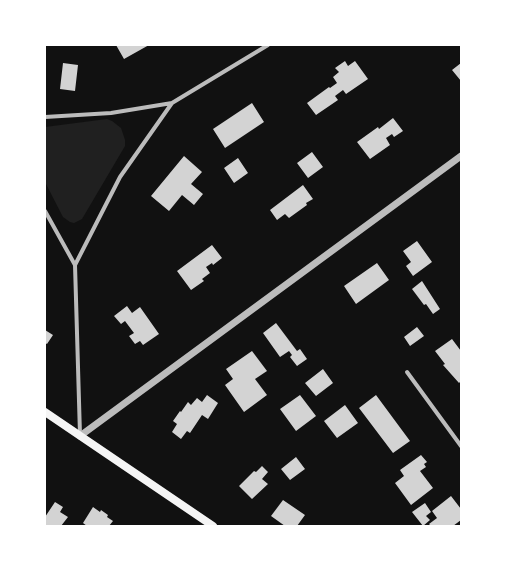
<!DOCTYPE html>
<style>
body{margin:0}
#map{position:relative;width:506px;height:571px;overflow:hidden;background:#111;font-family:Mulish,sans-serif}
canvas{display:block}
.frame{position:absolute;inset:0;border:46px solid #fff;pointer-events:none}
</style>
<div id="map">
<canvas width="506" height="571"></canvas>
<div class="frame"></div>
</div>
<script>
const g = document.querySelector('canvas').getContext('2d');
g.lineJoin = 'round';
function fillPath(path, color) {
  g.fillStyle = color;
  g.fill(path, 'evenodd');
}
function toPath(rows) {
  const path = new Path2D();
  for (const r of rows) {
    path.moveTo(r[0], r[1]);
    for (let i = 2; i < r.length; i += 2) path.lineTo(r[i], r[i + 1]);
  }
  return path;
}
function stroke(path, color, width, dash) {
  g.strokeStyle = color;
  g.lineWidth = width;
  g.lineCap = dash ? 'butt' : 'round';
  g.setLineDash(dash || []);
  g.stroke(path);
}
const green = toPath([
 [107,119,112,121,121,128,125,140,125,146,82,219,74,223,70,222,63,217,45,182,45,127]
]);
const building = toPath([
 [116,45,149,45,124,59],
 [345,61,348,66,355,61,368,79,346,94,343,90,335,96,338,100,316,115,307,103,329,87,330,88,337,83,333,77,339,72,335,68],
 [63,63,78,65,75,91,60,89],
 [461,63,461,81,452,70],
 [252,103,264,122,225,148,213,129],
 [393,118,403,131,394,137,392,134,386,138,390,145,370,159,357,142,378,127,379,129],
 [312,152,323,167,308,178,297,163],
 [184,156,202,172,191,184,203,194,194,205,182,195,169,211,151,196],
 [238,158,248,173,234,183,224,168],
 [303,185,313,199,306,203,307,205,289,218,285,214,277,220,270,210],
 [417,241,432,262,413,276,406,266,411,262,403,251],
 [212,245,222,258,213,265,212,263,206,267,210,273,202,279,204,281,191,290,177,271],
 [377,263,389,280,356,304,344,286],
 [422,281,440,309,433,314,426,304,424,305,412,289],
 [127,306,132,313,140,307,159,334,143,345,140,341,135,344,129,336,134,333,125,321,121,324,114,316],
 [276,323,297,351,300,349,307,359,297,366,290,357,292,355,289,351,280,357,263,333],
 [417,327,424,336,410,346,404,337],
 [45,330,53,335,47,344,45,343],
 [452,339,461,351,461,381,459,383,443,365,445,364,435,351],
 [252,351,267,371,255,379,267,395,244,412,225,385,233,379,226,369],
 [323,369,333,383,316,396,305,383],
 [207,395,218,403,208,419,202,415,190,433,187,431,181,439,172,432,177,424,173,421,180,411,181,412,188,402,191,405,197,398,202,402],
 [300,395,316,416,296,431,280,409],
 [376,395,410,441,393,453,359,408],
 [345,405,358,423,337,438,324,421],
 [421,455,427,462,424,464,426,467,420,471,433,488,411,505,395,483,404,476,400,470],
 [296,457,305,469,290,480,281,469],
 [262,466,268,472,262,479,268,484,252,499,239,486,254,471,256,472],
 [451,496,461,509,461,520,453,526,431,526,429,524,437,518,432,511],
 [283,500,305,515,297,526,285,526,271,516],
 [55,502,63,507,60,512,68,517,61,526,45,526,45,517],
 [425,503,431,512,426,516,430,520,423,526,412,512],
 [93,507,100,512,101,510,108,515,107,517,113,521,109,526,87,526,83,523]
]);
const minor = toPath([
 [45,117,111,113,172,103],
 [45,211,75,265,80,435],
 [75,265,120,177,172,103,268,45],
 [407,372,461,446]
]);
const tertiary = toPath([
 [80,436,461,156]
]);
const secondary = toPath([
 [45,412,213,526]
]);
fillPath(green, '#202020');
fillPath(building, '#d3d3d3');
stroke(minor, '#bcbcbc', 4);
stroke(tertiary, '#bcbcbc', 7);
stroke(secondary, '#f5f5f5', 8);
</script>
